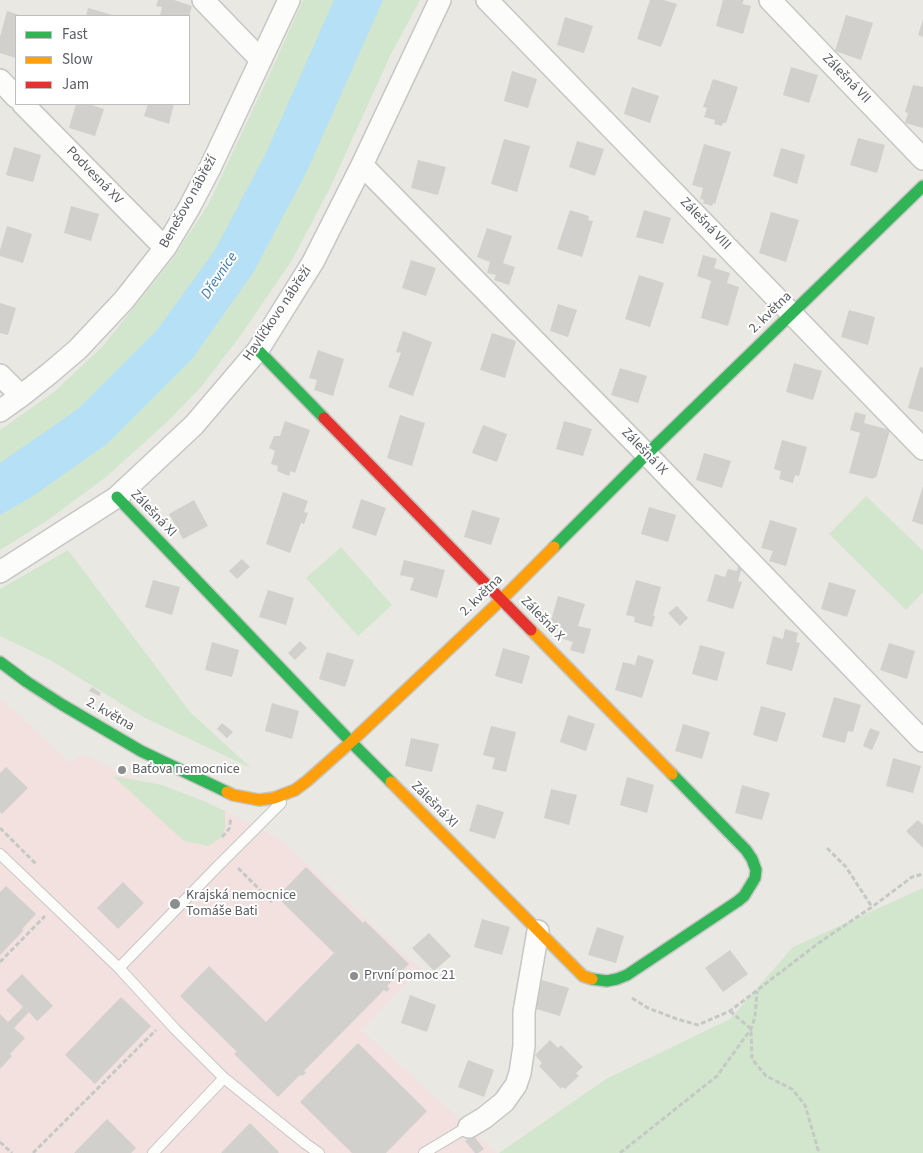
<!DOCTYPE html>
<meta charset="utf-8">
<style>
body{margin:0}
#map{position:relative;width:923px;height:1153px;overflow:hidden;background:#e9e8e3;font-family:"Source Sans 3",sans-serif}
canvas{display:block}
.legend{position:absolute;left:15px;top:15px;width:175px;height:90px;box-sizing:border-box;background:#fff;border:1px solid #bdbec0;margin:0;padding:6px 9px;list-style:none;font-size:15px;color:#595d61}
.legend li{display:flex;align-items:center;gap:10px;height:25px}
.legend b{width:25px;border:1px solid #bdbec0}
</style>
<div id="map">
<canvas width="923" height="1153"></canvas>
<ul class="legend">
<li><b style="height:6px;background:#30b455"></b>Fast</li>
<li><b style="height:6px;background:#ff9f0a"></b>Slow</li>
<li><b style="height:6px;background:#e5322d"></b>Jam</li>
</ul>
</div>
<script>
const g = document.querySelector('canvas').getContext('2d');
g.lineJoin = 'round';
function fillPath(path, color) {
  g.fillStyle = color;
  g.fill(path, 'evenodd');
}
function toPath(rows) {
  const path = new Path2D();
  for (const r of rows) {
    path.moveTo(r[0], r[1]);
    for (let i = 2; i < r.length; i += 2) path.lineTo(r[i], r[i + 1]);
  }
  return path;
}
function stroke(path, color, width, dash) {
  g.strokeStyle = color;
  g.lineWidth = width;
  g.lineCap = dash ? 'butt' : 'round';
  g.setLineDash(dash || []);
  g.stroke(path);
}
function label(font, color, halo, rows, align = 'center') {
  g.font = font + ' "Source Sans 3",sans-serif';
  g.lineWidth = 4;
  g.setLineDash([]);
  g.textBaseline = 'middle';
  g.strokeStyle = halo;
  g.fillStyle = color;
  for (const [text, x, y, turn = 0] of rows) {
    g.save();
    g.translate(x, y);
    g.rotate((+turn || 0) * Math.PI / 180);
    g.textAlign = isNaN(turn) ? turn : align;
    if (halo) g.strokeText(text, 0, 0);
    g.fillText(text, 0, 0);
    g.restore();
  }
}
const medical = toPath([
 [0,698,70,763,82,754,128,776,201,804,225,811,279,839,420,969,361,1030,497,1153,0,1153]
]);
const green = toPath([
 [303,0,420,0,390,56,330,188,292,260,241,335,201,387,168,421,106,477,48,520,0,550,0,430,54,392,102,347,172,260,208,205,272,69],
 [866,496,923,551,923,592,906,610,829,534],
 [341,547,392,605,358,636,306,578],
 [68,550,190,712,251,768,143,717,52,661,0,636,0,589],
 [113,776,162,785,206,802,225,811,225,828,221,838,208,846,184,841],
 [923,888,923,1153,499,1153,606,1079,730,1019,793,947]
]);
const water = toPath([
 [334,0,383,0,306,173,253,273,192,359,107,444,30,498,0,515,0,463,78,409,157,330,215,250,266,153]
]);
const building = toPath([
 [158,0,174,0,192,6,189,16,160,16,162,7,156,6],
 [650,0,664,0,677,4,661,47,637,39],
 [723,0,744,0,742,4,751,6,743,34,716,26],
 [88,8,116,16,86,16],
 [7,11,22,16,16,16,16,58,0,53,0,37],
 [846,15,873,23,861,60,835,51],
 [565,17,593,26,584,53,557,45],
 [923,20,923,37,918,35],
 [791,67,818,75,809,103,783,95],
 [512,71,537,79,528,108,504,101],
 [713,79,738,87,726,123,723,123,722,126,714,124,715,120,704,117,707,108,703,107],
 [913,85,923,87,923,128,905,123,908,113,905,112],
 [632,87,659,96,650,123,624,114],
 [76,104,88,104,104,109,95,136,69,128],
 [148,104,174,104,169,124,144,116],
 [858,138,885,145,877,173,850,165],
 [504,139,530,146,517,192,491,184],
 [577,141,604,149,595,176,569,167],
 [704,144,731,152,715,204,713,203,712,206,703,203,704,200,700,199,703,188,692,185],
 [14,147,41,155,33,182,6,175],
 [781,148,805,155,797,184,773,176],
 [418,160,446,167,438,195,411,188],
 [71,206,99,214,91,241,64,233],
 [570,210,589,216,588,220,593,221,582,257,557,249],
 [644,210,671,218,663,244,636,237],
 [771,212,799,220,786,262,759,253],
 [7,226,32,234,23,263,0,256,0,250],
 [487,228,512,236,503,263,515,267,509,285,494,280,496,275,487,273,490,262,477,257],
 [703,255,717,259,714,268,730,273,727,283,739,287,728,326,701,318,711,281,697,276],
 [411,260,436,268,426,296,402,288],
 [639,275,664,283,650,327,625,319],
 [0,303,16,308,8,335,0,333],
 [558,304,577,310,568,337,550,331],
 [849,310,875,317,868,345,841,337],
 [403,331,432,342,413,396,388,387,401,353,396,352],
 [492,333,516,341,505,378,480,370],
 [318,350,344,359,333,396,314,390,317,380,309,378],
 [794,363,822,371,813,400,786,392],
 [920,367,923,368,923,412,908,408],
 [620,368,647,376,638,403,611,395],
 [855,412,866,415,864,423,890,430,876,478,874,477,873,479,849,473,860,433,850,430],
 [400,415,425,423,412,466,387,458],
 [285,421,310,430,295,473,291,471,289,476,277,471,278,466,271,464,275,451,269,448,274,436,280,436],
 [564,421,592,429,583,456,556,449],
 [483,425,507,434,497,462,472,453],
 [782,440,807,447,799,476,795,475,793,483,779,479,781,471,774,469],
 [704,453,731,461,722,488,696,480],
 [923,486,923,525,912,521],
 [283,492,308,501,304,512,308,513,304,524,301,523,290,553,266,544],
 [361,499,386,508,376,536,352,528],
 [194,500,208,526,183,539,169,514],
 [649,507,676,515,668,542,641,534],
 [472,510,500,518,491,545,464,537],
 [770,520,797,528,786,566,769,561,773,551,761,548],
 [242,559,250,567,237,579,229,571],
 [404,560,445,570,437,598,410,590,414,578,400,575],
 [738,566,742,568,738,581,742,582,733,609,707,601,715,574,725,577,728,569,737,571],
 [153,580,180,587,172,615,145,607],
 [636,580,661,587,653,616,655,616,652,627,634,622,635,617,626,615],
 [829,582,856,590,847,617,821,609],
 [268,590,294,598,286,625,259,617],
 [558,596,585,604,578,626,591,629,584,654,570,650,573,642,557,637,560,627,550,624],
 [677,606,688,618,680,626,668,613],
 [785,629,798,633,796,642,800,643,792,671,766,664,773,636,783,639],
 [300,641,307,648,295,660,288,653],
 [212,642,239,650,232,677,205,670],
 [889,643,915,651,907,679,880,670],
 [700,645,725,652,717,681,692,674],
 [503,648,530,656,522,684,495,676],
 [327,652,354,660,345,687,319,679],
 [638,655,654,660,642,698,615,690,623,662,635,665],
 [92,687,101,693,99,696,89,691],
 [834,697,861,705,853,732,848,731,845,743,822,737],
 [272,703,299,711,292,739,265,731],
 [761,706,786,713,777,742,753,735],
 [568,715,595,724,586,751,560,742],
 [222,723,233,732,227,738,217,729],
 [683,724,710,732,702,759,675,751],
 [491,726,516,732,506,772,492,769,495,758,483,755],
 [870,728,880,732,872,750,863,746],
 [411,738,439,744,432,772,405,766],
 [893,758,921,766,913,793,886,786],
 [118,766,128,771,126,774,116,769],
 [6,767,28,788,2,814,0,812,0,773],
 [627,777,654,785,647,813,620,805],
 [742,785,770,793,762,820,735,813],
 [551,789,577,795,569,825,544,818],
 [477,804,504,812,495,839,469,831],
 [918,820,923,825,923,848,906,831],
 [306,867,363,923,365,921,409,964,387,986,390,989,386,992,384,990,304,1071,306,1073,302,1076,300,1075,278,1097,234,1054,237,1052,180,996,209,966,266,1022,334,953,277,897],
 [123,882,144,903,118,929,97,908],
 [6,886,36,914,22,929,23,931,0,955,0,892],
 [482,919,510,927,502,955,474,947],
 [597,927,624,936,616,963,588,955],
 [429,933,451,956,434,971,412,948],
 [730,950,748,974,723,992,705,968],
 [22,974,53,1006,37,1021,29,1012,14,1028,25,1038,10,1054,12,1056,0,1069,0,1014,8,1022,23,1007,6,990],
 [542,980,569,988,560,1016,533,1008],
 [410,995,436,1005,427,1032,401,1023],
 [121,997,151,1026,95,1084,65,1055],
 [550,1040,558,1048,561,1045,583,1067,576,1073,579,1076,565,1089,562,1087,561,1089,539,1066,542,1063,535,1055],
 [358,1043,427,1111,386,1153,352,1153,300,1102],
 [468,1060,494,1070,484,1097,458,1087],
 [107,1119,136,1148,131,1153,74,1153],
 [250,1123,279,1152,278,1153,221,1153],
 [473,1135,484,1149,478,1153,475,1153,465,1141]
]);
const path = toPath([
 [0,828,37,865],
 [222,837,229,829,231,818],
 [827,848,846,867,872,907],
 [238,868,272,902],
 [0,962,45,916],
 [632,998,648,1008,677,1019,698,1025,730,1011,820,942,872,907,912,877,923,874],
 [730,1011,751,1029,752,1059,766,1076,792,1089,805,1105,819,1153],
 [0,1142,12,1153],
 [33,1153,156,1030],
 [620,1153,717,1076,751,1029,755,1017,757,991]
]);
const lane = toPath([
 [0,854,119,968,175,1029,224,1078,306,1144,319,1153],
 [119,968,217,867,281,803],
 [153,1153,224,1078],
 [424,1153,459,1132,469,1127]
]);
const street = toPath([
 [203,0,261,60],
 [487,0,923,449],
 [770,0,923,159],
 [0,80,16,97],
 [23,104,165,248],
 [362,165,657,465,923,741],
 [0,375,21,396],
 [0,411,21,396,50,373,78,349,124,300,165,248,189,208,210,168,289,0],
 [0,572,117,497,194,425,258,350,313,262,362,165,440,0],
 [469,1127,484,1118,504,1102,516,1085,520,1073,524,1046,524,1012,538,931]
]);
const fast = toPath([
 [258,350,324,418],
 [117,497,351,742,391,782],
 [554,547,646,455,923,186],
 [0,662,27,682,61,704,141,751,227,792],
 [592,979,607,981,617,979,627,975,738,901,744,896,755,878,756,870,752,859,746,850,672,774]
]);
const slow = toPath([
 [531,630,672,774],
 [391,782,583,976,592,979],
 [227,792,233,795,259,800,274,798,295,790,307,781,351,742,502,599,554,547]
]);
const jam = toPath([
 [324,418,531,630]
]);
const markers = [
 [122,770,5,"#8b8e8e"],
 [175,904,6,"#8b8e8e"],
 [354,976,5,"#8b8e8e"]
];
const streetNames = [
 ["Zálešná VII",846,79,46],
 ["Podvesná XV",94,176,46],
 ["Benešovo nábřeží",189,202,-61],
 ["Zálešná VIII",705,224,46],
 ["2. května",771,313,-44],
 ["Havlíčkovo nábřeží",278,314,-56],
 ["Zálešná IX",644,452,46],
 ["Zálešná XI",153,514,46],
 ["2. května",482,596,-44],
 ["Zálešná X",542,619,46],
 ["2. května",110,715,30],
 ["Zálešná XI",434,805,45]
];
const poiNames = [
 ["Baťova nemocnice",132,770],
 ["Krajská nemocnice",186,896],
 ["Tomáše Bati",186,912],
 ["První pomoc 21",364,976]
];
const waterNames = [
 ["Dřevnice",220,276,-56]
];
fillPath(medical, '#f2e1df');
fillPath(green, '#d2e6ce');
fillPath(water, '#b5e0f6');
fillPath(building, '#d1d0cd');
stroke(lane, '#c6c6c5', 12);
stroke(street, '#c6c6c5', 24);
stroke(fast, '#c5c5c3', 14);
stroke(slow, '#c5c5c3', 14);
stroke(jam, '#c5c5c3', 14);
stroke(path, '#c4c9c6', 3, [5, 2.5]);
stroke(lane, '#fcfcfb', 10);
stroke(street, '#fcfcfb', 21);
stroke(fast, '#30b455', 11);
stroke(slow, '#ff9f0a', 11);
stroke(jam, '#e5322d', 11);
for (const [x, y, r, color] of markers) {
  const dot = new Path2D();
  dot.arc(x, y, r, 0, 2 * Math.PI);
  g.fillStyle = color;
  g.fill(dot);
  stroke(dot, '#fff', 2);
}
label('14px', '#595d61', '#fff', streetNames);
label('14px', '#595d61', '#fff', poiNames, 'left');
label('italic 15px', '#3b78a6', '#fff', waterNames);
</script>
